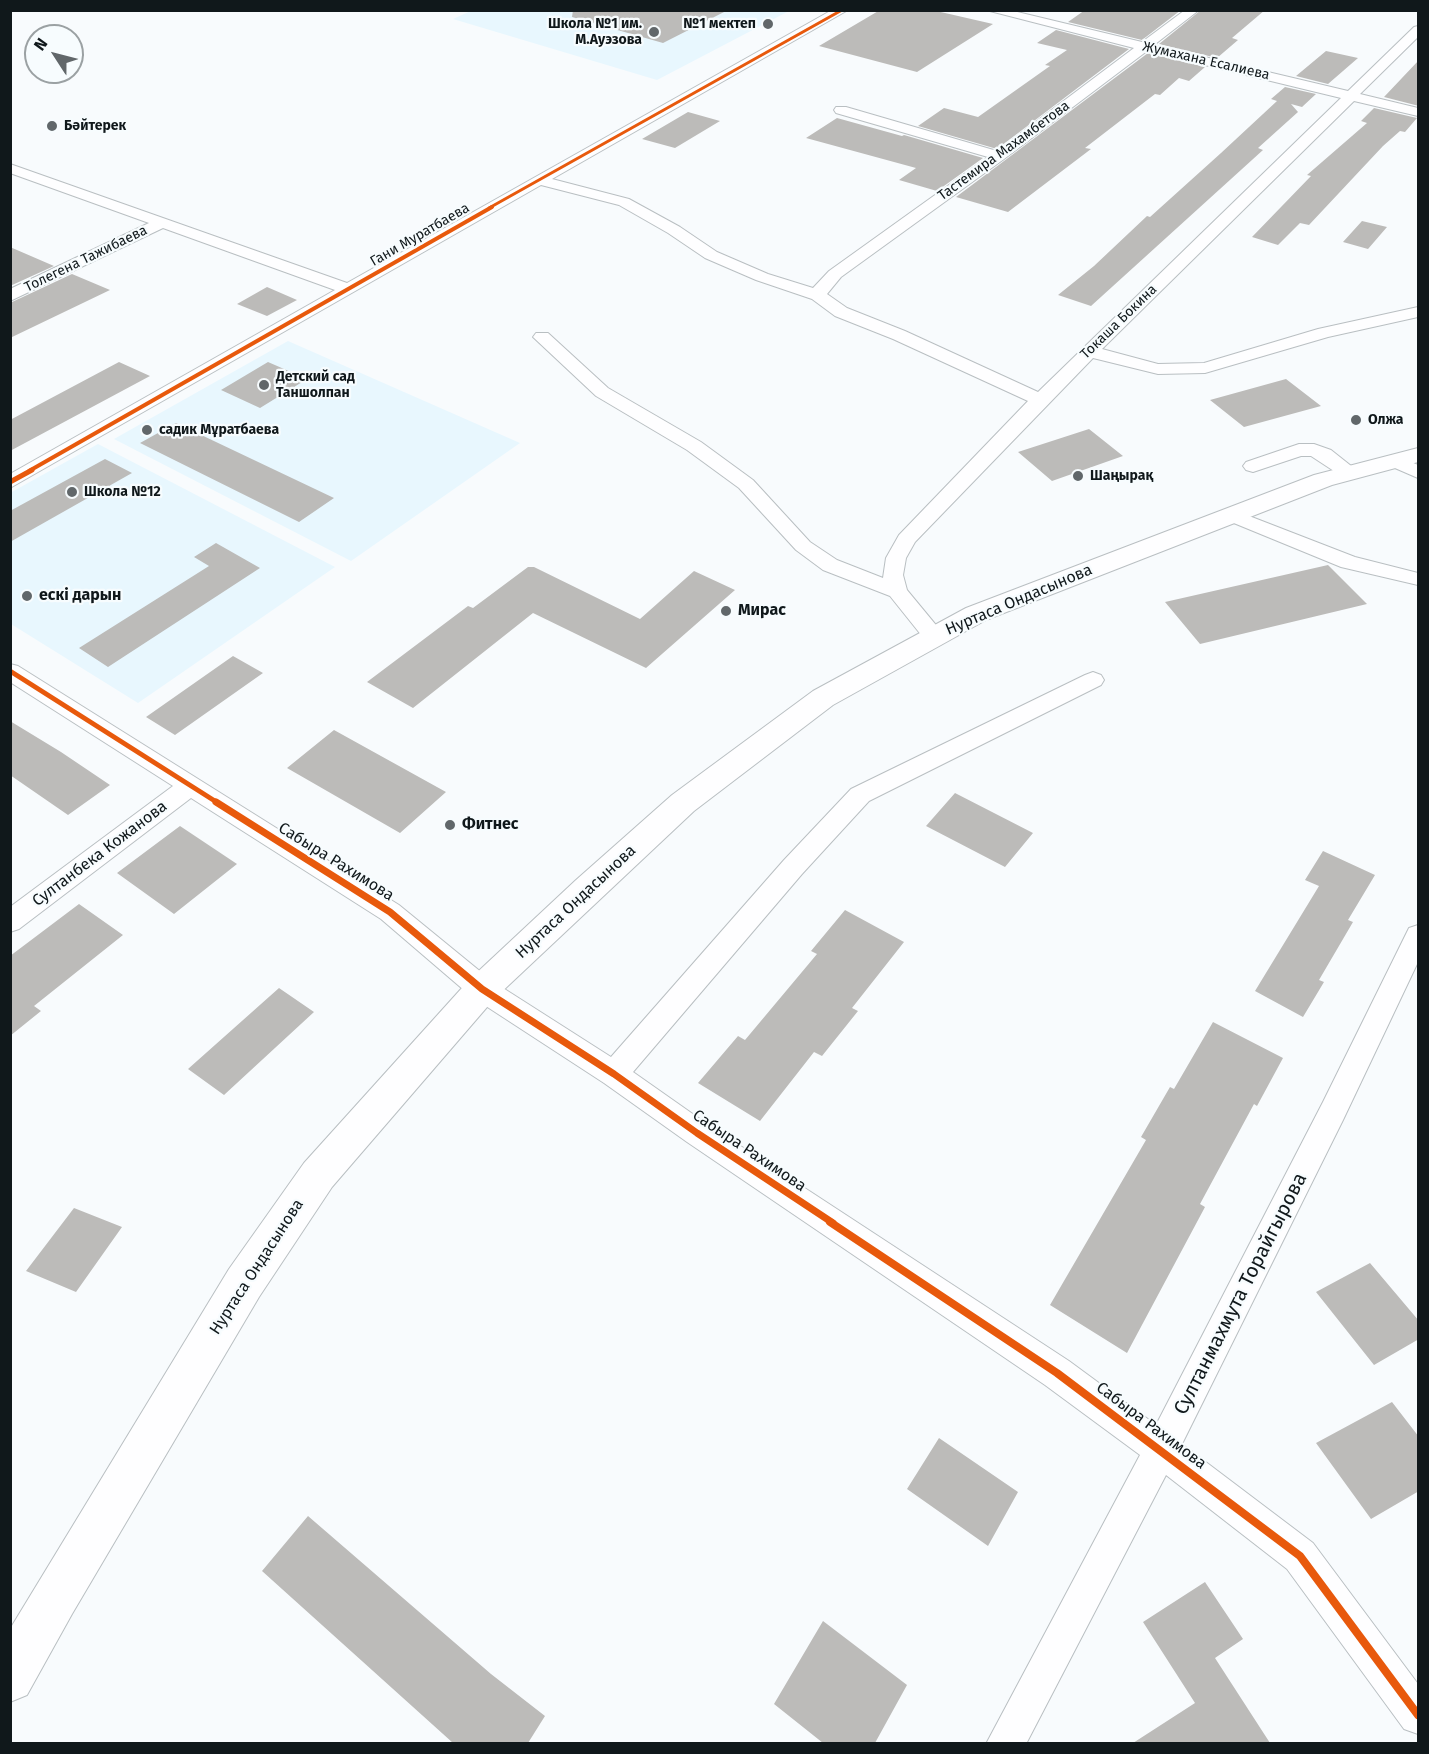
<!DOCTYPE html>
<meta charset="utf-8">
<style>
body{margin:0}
#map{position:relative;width:1429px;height:1754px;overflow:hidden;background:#f8fbfd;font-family:"Fira Sans",sans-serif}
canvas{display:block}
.frame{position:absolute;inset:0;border:12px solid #10181b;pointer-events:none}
.north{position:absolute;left:24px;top:24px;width:60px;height:60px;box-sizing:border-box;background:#f7fcfe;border:2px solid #9ba1a3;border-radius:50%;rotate:306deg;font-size:16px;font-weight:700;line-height:24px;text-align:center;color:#10181b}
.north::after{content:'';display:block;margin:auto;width:21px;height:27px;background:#61676a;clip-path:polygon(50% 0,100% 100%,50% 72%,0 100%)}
</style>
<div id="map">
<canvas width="1429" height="1754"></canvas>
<div class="frame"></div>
<div class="north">N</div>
</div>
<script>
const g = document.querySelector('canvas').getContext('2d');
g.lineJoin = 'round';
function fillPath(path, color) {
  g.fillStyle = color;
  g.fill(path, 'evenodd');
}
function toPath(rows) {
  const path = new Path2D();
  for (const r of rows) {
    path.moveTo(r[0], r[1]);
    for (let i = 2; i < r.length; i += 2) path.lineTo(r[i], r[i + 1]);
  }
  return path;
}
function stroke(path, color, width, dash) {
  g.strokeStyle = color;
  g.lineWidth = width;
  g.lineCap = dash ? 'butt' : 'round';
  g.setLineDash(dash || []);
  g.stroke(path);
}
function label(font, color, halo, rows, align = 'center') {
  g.font = font + ' "Fira Sans",sans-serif';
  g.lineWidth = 4.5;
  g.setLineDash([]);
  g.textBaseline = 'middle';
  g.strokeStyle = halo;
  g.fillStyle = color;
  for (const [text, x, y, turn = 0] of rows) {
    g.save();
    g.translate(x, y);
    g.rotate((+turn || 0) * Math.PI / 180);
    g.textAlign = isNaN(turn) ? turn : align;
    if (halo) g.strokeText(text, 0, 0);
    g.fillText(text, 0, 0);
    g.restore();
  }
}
const built = toPath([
 [473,10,789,11,657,80,453,19],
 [288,341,520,443,351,561,114,439],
 [98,444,335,567,138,703,11,624,10,493]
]);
const building = toPath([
 [573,10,728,10,663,43,572,17],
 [880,10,932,10,993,24,917,72,819,46],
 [1085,10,1181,10,1142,40,1068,22],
 [1201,10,1265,10,1232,38,1238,40,1217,58,1159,44],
 [1056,30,1129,49,997,149,918,126,944,108,978,117,1050,66,1045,65,1067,50,1037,43],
 [1326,51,1358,58,1328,84,1296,76],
 [1148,53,1205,67,1189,81,1179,78,1160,95,1155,94,1085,148,1091,149,1008,212,956,197],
 [1419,60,1419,106,1384,97],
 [1285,87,1316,94,1302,107,1291,104,1298,112,1258,148,1263,150,1091,306,1058,295,1094,266,1147,216,1150,217,1221,153,1277,101,1271,99],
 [1374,108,1417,118,1405,132,1400,131,1383,146,1309,225,1300,223,1278,245,1252,237,1311,176,1307,175,1367,123,1361,121],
 [688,112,720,121,675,148,642,139],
 [837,118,902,136,904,135,983,158,937,191,899,180,916,168,806,138],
 [1362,221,1387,227,1368,249,1343,242],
 [10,247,54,266,10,286],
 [72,274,110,290,10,338,10,303],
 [267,287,297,300,267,316,237,304],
 [119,362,150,376,10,451,10,420],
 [268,362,307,379,260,408,221,390],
 [1286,379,1321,406,1244,427,1210,400],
 [176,423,334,498,299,522,140,443],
 [1089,429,1123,456,1052,481,1018,452],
 [105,459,132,473,10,542,10,511],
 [216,543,260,568,108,667,79,648,209,566,194,557],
 [1328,565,1367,604,1200,644,1165,602],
 [528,567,534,567,640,619,694,571,735,590,646,668,533,613,413,708,367,682,468,606,473,608],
 [233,656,263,673,175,735,146,717],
 [10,721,61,752,110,785,68,815,10,775],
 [334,730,446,792,400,833,287,768],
 [955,793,1033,833,1005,867,926,826],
 [180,826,237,864,174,914,117,873],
 [1323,851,1375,875,1348,920,1353,922,1319,980,1324,982,1303,1017,1255,991,1319,886,1305,880],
 [79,904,123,935,34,1006,41,1011,10,1036,10,956],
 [845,910,904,942,852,1008,858,1011,822,1056,814,1052,760,1121,698,1083,738,1036,745,1040,817,954,811,951],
 [279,988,314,1012,224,1095,188,1069],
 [1213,1022,1283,1058,1257,1106,1254,1104,1200,1204,1205,1207,1127,1353,1050,1305,1146,1140,1141,1137,1170,1087,1174,1089],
 [74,1208,122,1227,76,1292,26,1271],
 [1370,1263,1419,1321,1419,1339,1374,1365,1316,1292],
 [1392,1402,1419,1437,1419,1491,1371,1519,1316,1443],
 [939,1438,1018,1492,988,1546,907,1489],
 [308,1516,491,1674,545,1716,528,1743,453,1743,262,1571],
 [1205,1582,1243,1639,1215,1658,1270,1743,1133,1743,1195,1703,1143,1622],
 [823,1621,907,1685,875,1743,823,1743,774,1704]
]);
const minor = toPath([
 [832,10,848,10,552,179,629,199,680,227,717,252,768,274,813,288,829,271,988,157,836,113,834,110,836,107,846,107,997,151,1134,48,986,10,1009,10,1142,42,1185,10,1199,10,1154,45,1348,91,1414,27,1418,26,1418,37,1360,94,1418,108,1418,116,1354,101,1102,349,1158,364,1204,363,1318,329,1418,307,1418,317,1328,337,1205,373,1158,374,1093,358,915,542,906,558,903,575,907,590,945,636,942,641,934,643,926,641,890,596,823,570,796,550,739,488,687,450,596,396,533,337,536,333,548,333,608,388,701,442,753,480,810,542,837,560,883,578,886,558,899,535,1028,401,893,339,835,316,812,299,756,280,705,258,668,233,619,205,541,185,10,488,10,474,335,290,163,228,10,301,10,289,149,223,10,173,10,164,347,283,832,10],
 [1147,51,1341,98,1038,392,905,331,847,308,827,294,841,277,1004,159,1147,51],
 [1299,444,1314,444,1331,450,1360,473,1357,477,1350,479,1343,477,1311,456,1301,456,1253,472,1246,470,1243,466,1246,462,1299,444],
 [1395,455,1418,465,1418,478,1388,465,1385,461,1388,457,1395,455],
 [1231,509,1355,557,1418,573,1418,585,1341,567,1224,519,1221,515,1224,511,1231,509],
 [10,664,18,666,399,905,492,981,611,1057,784,860,851,789,1085,675,1093,672,1101,675,1104,680,1101,685,869,801,802,874,633,1072,707,1124,1069,1361,1156,1425,1323,1102,1409,928,1418,925,1418,962,1343,1120,1182,1444,1313,1543,1418,1684,1418,1734,1404,1729,1287,1569,1166,1475,1026,1744,986,1744,1140,1455,1045,1385,687,1142,604,1083,472,997,381,919,191,798,19,929,10,932,10,907,173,786,10,682,10,664]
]);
const primary = toPath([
 [1418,448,1418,462,1332,485,986,620,833,705,694,811,494,999,332,1187,259,1297,72,1614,27,1695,10,1702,10,1629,229,1269,304,1163,470,979,576,880,672,795,813,691,966,608,1314,475,1418,448]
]);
const cyclewayFar4 = toPath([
 [489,208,842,10]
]);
const cyclewayFar3 = toPath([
 [29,471,492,207]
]);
const cyclewayFar2 = toPath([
 [10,482,32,470],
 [10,671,218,803]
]);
const cyclewayFar1 = toPath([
 [216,802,390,912,482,989,614,1074,697,1133,833,1223]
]);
const cycleway = toPath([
 [830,1222,1057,1373,1300,1556,1418,1715]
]);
const markers = [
 [768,24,6,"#61676a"],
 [654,32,6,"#61676a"],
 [52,126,6,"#61676a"],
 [264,385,6,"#61676a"],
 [1356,420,6,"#61676a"],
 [147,430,6,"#61676a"],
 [1078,476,6,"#61676a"],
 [72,492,6,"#61676a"],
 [27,596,6,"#61676a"],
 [726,611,6,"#61676a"],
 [450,825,6,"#61676a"]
];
const farPoinames = [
 ["Школа №1 им.",642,24,"right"],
 ["М.Ауэзова",642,40,"right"],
 ["№1 мектеп",756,24,"right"],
 ["Бәйтерек",64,126],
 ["Детский сад",276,377],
 ["Таншолпан",276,393],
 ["Олжа",1368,420],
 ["садик Мұратбаева",159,430],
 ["Шаңырақ",1090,476],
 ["Школа №12",84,492]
];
const farStreetnames = [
 ["Жумахана Есалиева",1206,61,13],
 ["Тастемира Махамбетова",1004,151,-36],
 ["Гани Муратбаева",420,235,-30],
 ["Толегена Тажибаева",86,259,-26],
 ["Токаша Бокина",1119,322,-44]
];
const poiNames = [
 ["ескі дарын",39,596],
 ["Мирас",738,611],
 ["Фитнес",462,825]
];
const streetNames = [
 ["Нуртаса Ондасынова",1019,600,-23],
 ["Султанбека Кожанова",100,854,-37],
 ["Сабыра Рахимова",336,862,32],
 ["Нуртаса Ондасынова",576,902,-43],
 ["Сабыра Рахимова",749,1151,34],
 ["Нуртаса Ондасынова",257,1267,-57],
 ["Сабыра Рахимова",1151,1426,37]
];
const nearStreetnames = [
 ["Султанмахмута Торайгырова",1241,1294,-63]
];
fillPath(built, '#e8f7fe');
fillPath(building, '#bcbbb9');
stroke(minor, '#b9bfc2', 2);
stroke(primary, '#b9bfc2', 2);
fillPath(minor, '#fefeff');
fillPath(primary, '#fefeff');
stroke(cyclewayFar4, '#e8590c', 3);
stroke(cyclewayFar3, '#e8590c', 4);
stroke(cyclewayFar2, '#e8590c', 5);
stroke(cyclewayFar1, '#e8590c', 7);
stroke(cycleway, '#e8590c', 8);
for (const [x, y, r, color] of markers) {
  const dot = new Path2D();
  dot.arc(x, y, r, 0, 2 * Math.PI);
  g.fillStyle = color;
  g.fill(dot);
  stroke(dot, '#f7fcfe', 2);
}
label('bold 14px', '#10181b', '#f7fcfe', farPoinames, 'left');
label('14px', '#10181b', '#f7fcfe', farStreetnames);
label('bold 16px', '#10181b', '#f7fcfe', poiNames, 'left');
label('16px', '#10181b', '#f7fcfe', streetNames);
label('20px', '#10181b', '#f7fcfe', nearStreetnames);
</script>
